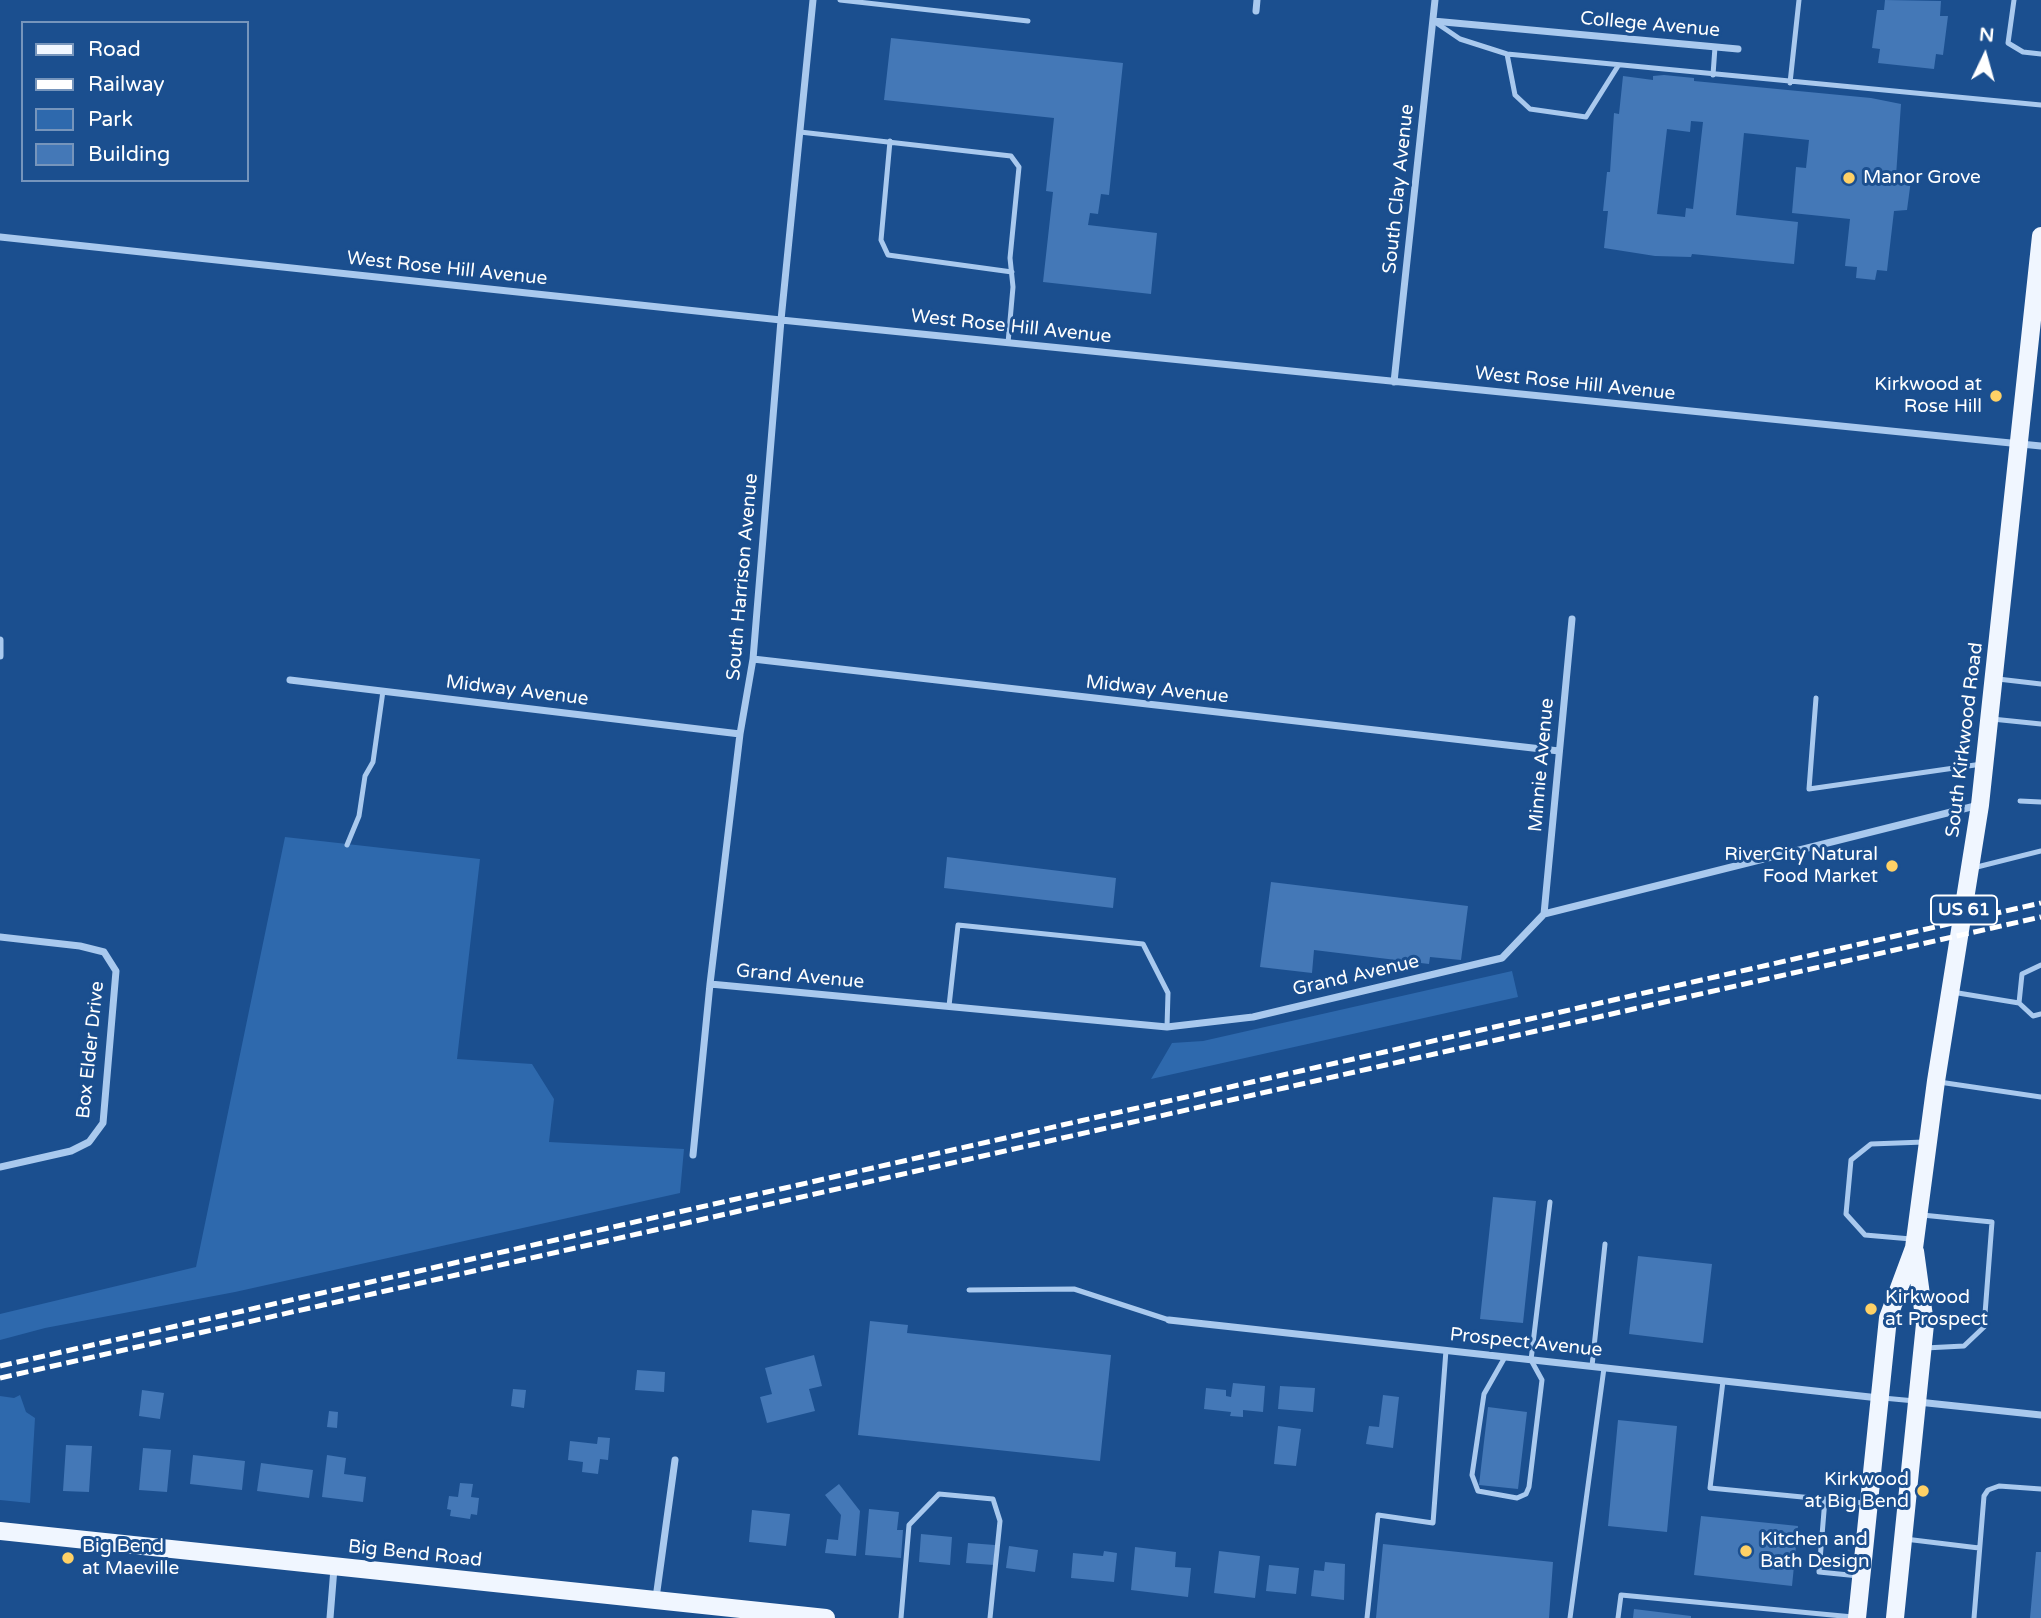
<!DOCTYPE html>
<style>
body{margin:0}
#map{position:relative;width:2041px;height:1618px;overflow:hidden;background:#1b4f8f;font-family:"Varela Round",sans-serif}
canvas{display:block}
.legend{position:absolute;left:21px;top:21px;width:228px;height:161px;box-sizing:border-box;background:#1b4f8f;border:2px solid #7695bc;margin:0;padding:9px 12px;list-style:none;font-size:21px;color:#fff}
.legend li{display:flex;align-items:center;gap:14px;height:35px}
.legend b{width:35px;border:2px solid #7695bc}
.north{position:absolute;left:1950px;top:21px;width:70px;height:70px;-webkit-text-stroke:5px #1b4f8f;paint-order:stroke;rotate:5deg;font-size:19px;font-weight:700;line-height:28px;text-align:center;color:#fff}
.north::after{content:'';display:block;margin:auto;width:24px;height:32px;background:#fff;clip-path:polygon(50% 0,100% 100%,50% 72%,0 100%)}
</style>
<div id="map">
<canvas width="2041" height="1618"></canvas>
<ul class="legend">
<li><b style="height:9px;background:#f0f6ff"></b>Road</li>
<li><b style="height:9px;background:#fff"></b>Railway</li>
<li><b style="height:19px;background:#2e69ad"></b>Park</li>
<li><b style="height:19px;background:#4478b7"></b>Building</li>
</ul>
<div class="north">N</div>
</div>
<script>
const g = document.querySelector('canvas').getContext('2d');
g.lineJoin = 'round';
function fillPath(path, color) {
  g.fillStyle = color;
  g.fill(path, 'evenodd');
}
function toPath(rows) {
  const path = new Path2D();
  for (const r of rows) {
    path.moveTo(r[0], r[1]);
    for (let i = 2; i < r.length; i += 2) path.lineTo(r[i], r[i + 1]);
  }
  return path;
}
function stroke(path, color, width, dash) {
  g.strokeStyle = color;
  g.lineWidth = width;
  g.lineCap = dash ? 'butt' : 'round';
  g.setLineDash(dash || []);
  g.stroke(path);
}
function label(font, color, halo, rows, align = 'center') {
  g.font = font + ' "Varela Round",sans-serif';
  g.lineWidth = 6;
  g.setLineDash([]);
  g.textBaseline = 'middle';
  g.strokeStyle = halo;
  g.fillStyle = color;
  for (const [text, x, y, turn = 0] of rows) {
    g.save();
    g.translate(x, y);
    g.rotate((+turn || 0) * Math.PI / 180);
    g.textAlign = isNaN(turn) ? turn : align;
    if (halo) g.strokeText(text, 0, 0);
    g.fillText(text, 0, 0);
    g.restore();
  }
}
const green = toPath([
 [285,837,480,859,457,1059,532,1064,554,1099,549,1142,684,1149,680,1193,235,1292,45,1328,0,1340,0,1314,196,1267],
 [1512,971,1518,997,1151,1079,1172,1043,1203,1041],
 [20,1395,26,1412,35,1418,30,1503,0,1500,0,1396,14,1398]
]);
const building = toPath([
 [1885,0,1941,1,1940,16,1948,16,1943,55,1936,54,1934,69,1878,63,1880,49,1872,48,1877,10,1884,10],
 [891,38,1123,63,1109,195,1101,194,1098,214,1090,213,1088,225,1157,233,1151,294,1043,282,1053,192,1046,191,1054,118,884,100],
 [1664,75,1694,78,1694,81,1871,98,1901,104,1896,176,1911,180,1907,210,1894,211,1887,271,1877,270,1875,280,1856,278,1857,267,1845,266,1850,219,1792,213,1796,167,1806,168,1809,140,1744,133,1736,215,1798,222,1794,264,1692,254,1691,257,1655,256,1604,248,1608,211,1603,211,1607,172,1610,172,1614,113,1619,114,1623,76,1653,80,1653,76],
 [1691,121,1703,122,1693,209,1686,208,1685,217,1657,214,1667,129,1690,132],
 [947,857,1116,878,1113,908,944,888],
 [1271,882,1468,906,1461,960,1430,957,1429,964,1314,950,1312,973,1260,967],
 [1493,1197,1536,1201,1523,1323,1480,1319],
 [1638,1256,1712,1264,1703,1343,1629,1334],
 [870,1321,908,1325,907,1333,1111,1355,1100,1461,858,1435],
 [814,1355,822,1386,809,1389,815,1411,767,1423,760,1397,772,1394,765,1368],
 [637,1370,665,1372,664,1392,635,1390],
 [1233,1383,1265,1386,1263,1412,1243,1410,1243,1417,1230,1416,1231,1412,1204,1409,1206,1388,1226,1390,1226,1396,1231,1397],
 [1280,1386,1315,1388,1313,1412,1278,1409],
 [513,1389,526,1390,524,1408,511,1406],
 [142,1390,164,1393,160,1419,139,1416],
 [1383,1395,1399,1397,1393,1448,1366,1444,1369,1426,1379,1427],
 [1488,1407,1527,1412,1518,1489,1479,1485],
 [329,1411,338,1412,337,1428,327,1427],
 [1618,1420,1677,1426,1667,1532,1608,1526],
 [1278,1426,1301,1429,1296,1466,1274,1464],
 [598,1437,610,1438,608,1460,600,1459,598,1474,582,1472,583,1462,568,1460,570,1441,597,1444],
 [66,1445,92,1446,89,1492,63,1491],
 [143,1448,171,1450,167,1492,139,1490],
 [193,1455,245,1461,242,1490,190,1484],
 [327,1455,346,1458,344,1474,366,1477,363,1502,322,1497],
 [261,1463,313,1470,309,1498,257,1491],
 [460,1483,473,1484,471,1497,479,1498,477,1515,471,1514,470,1519,450,1516,451,1510,447,1509,449,1496,458,1497],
 [839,1484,860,1511,856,1556,825,1553,827,1539,838,1540,841,1515,825,1495],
 [869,1509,899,1512,897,1530,903,1530,901,1558,865,1555],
 [752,1510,790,1514,786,1546,749,1542],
 [1701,1516,1798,1526,1792,1586,1694,1575],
 [921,1534,952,1537,950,1565,919,1562],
 [968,1543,995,1545,994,1565,966,1563],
 [1383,1544,1553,1562,1549,1618,1376,1618],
 [1009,1546,1038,1550,1035,1572,1006,1568],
 [1135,1547,1176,1552,1175,1567,1191,1568,1188,1597,1131,1590],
 [1104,1551,1117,1553,1114,1582,1071,1578,1073,1553,1103,1556],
 [1219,1551,1260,1556,1255,1598,1214,1593],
 [2036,1552,2041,1552,2041,1618,2030,1618],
 [1325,1562,1345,1564,1344,1600,1311,1596,1314,1570,1324,1571],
 [1269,1565,1299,1568,1296,1594,1266,1591],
 [1634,1609,1691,1616,1691,1618,1633,1618]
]);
const lane = toPath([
 [840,0,1028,21],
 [2014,0,2008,43,2023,52,2041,54],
 [1435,22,1460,39,1507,54,2041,105],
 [1507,54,1515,95,1530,109,1586,117,1618,66],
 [1713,75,1715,47],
 [1790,83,1799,0],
 [800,132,1011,156,1019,167,1010,258,1013,287,1008,343],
 [890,141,881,240,888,255,1012,272],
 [1998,679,2041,684],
 [1816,698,1809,789,1982,764],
 [1992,719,2041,724],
 [2020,801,2041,802],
 [347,845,359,816,365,776,373,762,383,691],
 [1973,868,2041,851],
 [1952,992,2019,1003,2033,1016,2041,1014],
 [2019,1003,2022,974,2041,965],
 [949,1006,958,925,1143,944,1168,993,1167,1027],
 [1939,1082,2041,1097],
 [1922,1215,1992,1222,1984,1327,1964,1346,1925,1348],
 [1911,1239,1865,1235,1846,1214,1851,1160,1871,1144,1924,1142],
 [969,1290,1074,1289,1169,1320],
 [1505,1357,1484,1394,1472,1475,1478,1491,1517,1498,1526,1494,1529,1487,1542,1380,1531,1360,1550,1202],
 [1592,1366,1605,1244],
 [1723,1381,1710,1488,1864,1503],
 [1883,1398,1915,1401],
 [1825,1499,1819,1572,1859,1576],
 [1905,1539,1979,1548],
 [901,1618,909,1525,939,1494,993,1499,1000,1521,990,1618],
 [1367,1618,1378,1515,1433,1523,1446,1350],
 [1570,1618,1604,1368],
 [1618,1618,1621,1595,1853,1617],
 [1974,1618,1984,1496,1988,1490,1999,1486,2041,1489]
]);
const street = toPath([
 [1256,11,1257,0],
 [1433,21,1738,49],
 [0,237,781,320,2041,446],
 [1394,382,1435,0],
 [0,640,0,656],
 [753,659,1559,751],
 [290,680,740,734],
 [1544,914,1572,619],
 [0,937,80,946,104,952,116,971,103,1123,89,1142,71,1151,0,1167],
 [710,984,1167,1027,1253,1017,1502,958,1544,914,1979,805],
 [693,1155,710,984,740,734,753,659,781,320,813,0],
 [1169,1320,1879,1398],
 [1918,1402,2041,1415],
 [656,1598,675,1460],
 [330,1618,334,1568]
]);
const primary = toPath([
 [0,1531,826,1618],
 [1857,1618,1888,1318,1914,1248,1936,1081,1980,805,2041,236],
 [1895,1618,1925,1324,1915,1251]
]);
const rail = toPath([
 [0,1366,2041,903],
 [0,1378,2041,917]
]);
const markers = [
 [1849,178,7,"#ffd166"],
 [1996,396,7,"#ffd166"],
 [1892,866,7,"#ffd166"],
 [1871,1309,7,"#ffd166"],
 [1923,1491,7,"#ffd166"],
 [1746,1551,7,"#ffd166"],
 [68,1558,7,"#ffd166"]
];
const shields = [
 [1964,910,66]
];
const shieldNames = [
 ["US 61",1964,910]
];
const streetNames = [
 ["College Avenue",1650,25,5],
 ["South Clay Avenue",1399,189,-84],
 ["West Rose Hill Avenue",447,269,6],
 ["West Rose Hill Avenue",1011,327,6],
 ["West Rose Hill Avenue",1575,384,6],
 ["South Harrison Avenue",743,577,-85],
 ["Midway Avenue",1157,690,6],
 ["Midway Avenue",517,691,7],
 ["South Kirkwood Road",1965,740,-83],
 ["Minnie Avenue",1542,765,-85],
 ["Grand Avenue",1356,976,-13],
 ["Grand Avenue",800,977,5],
 ["Box Elder Drive",91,1050,-84],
 ["Prospect Avenue",1526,1343,6],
 ["Big Bend Road",415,1554,6]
];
const poiNames = [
 ["Manor Grove",1863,178],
 ["Kirkwood at",1982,385,"right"],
 ["Rose Hill",1982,407,"right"],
 ["RiverCity Natural",1878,855,"right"],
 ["Food Market",1878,877,"right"],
 ["Kirkwood",1885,1298],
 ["at Prospect",1885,1320],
 ["Kirkwood",1909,1480,"right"],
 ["at Big Bend",1909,1502,"right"],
 ["Kitchen and",1760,1540],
 ["Bath Design",1760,1562],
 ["Big Bend",82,1547],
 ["at Maeville",82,1569]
];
fillPath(green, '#2e69ad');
fillPath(building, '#4478b7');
stroke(lane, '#a9c9ee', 5);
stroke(street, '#a9c9ee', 7);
stroke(primary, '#f0f6ff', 18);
stroke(rail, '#fff', 5, [12, 5]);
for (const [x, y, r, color] of markers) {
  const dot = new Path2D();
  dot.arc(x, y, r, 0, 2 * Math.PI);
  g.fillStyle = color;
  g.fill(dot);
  stroke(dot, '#1b4f8f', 2.5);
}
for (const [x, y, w] of shields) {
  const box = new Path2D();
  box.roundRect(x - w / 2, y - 14.5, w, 29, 5);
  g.fillStyle = '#1b4f8f';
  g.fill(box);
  stroke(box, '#fff', 2);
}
label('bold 18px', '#fff', null, shieldNames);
label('19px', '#fff', '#1b4f8f', streetNames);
label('19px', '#fff', '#1b4f8f', poiNames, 'left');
</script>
